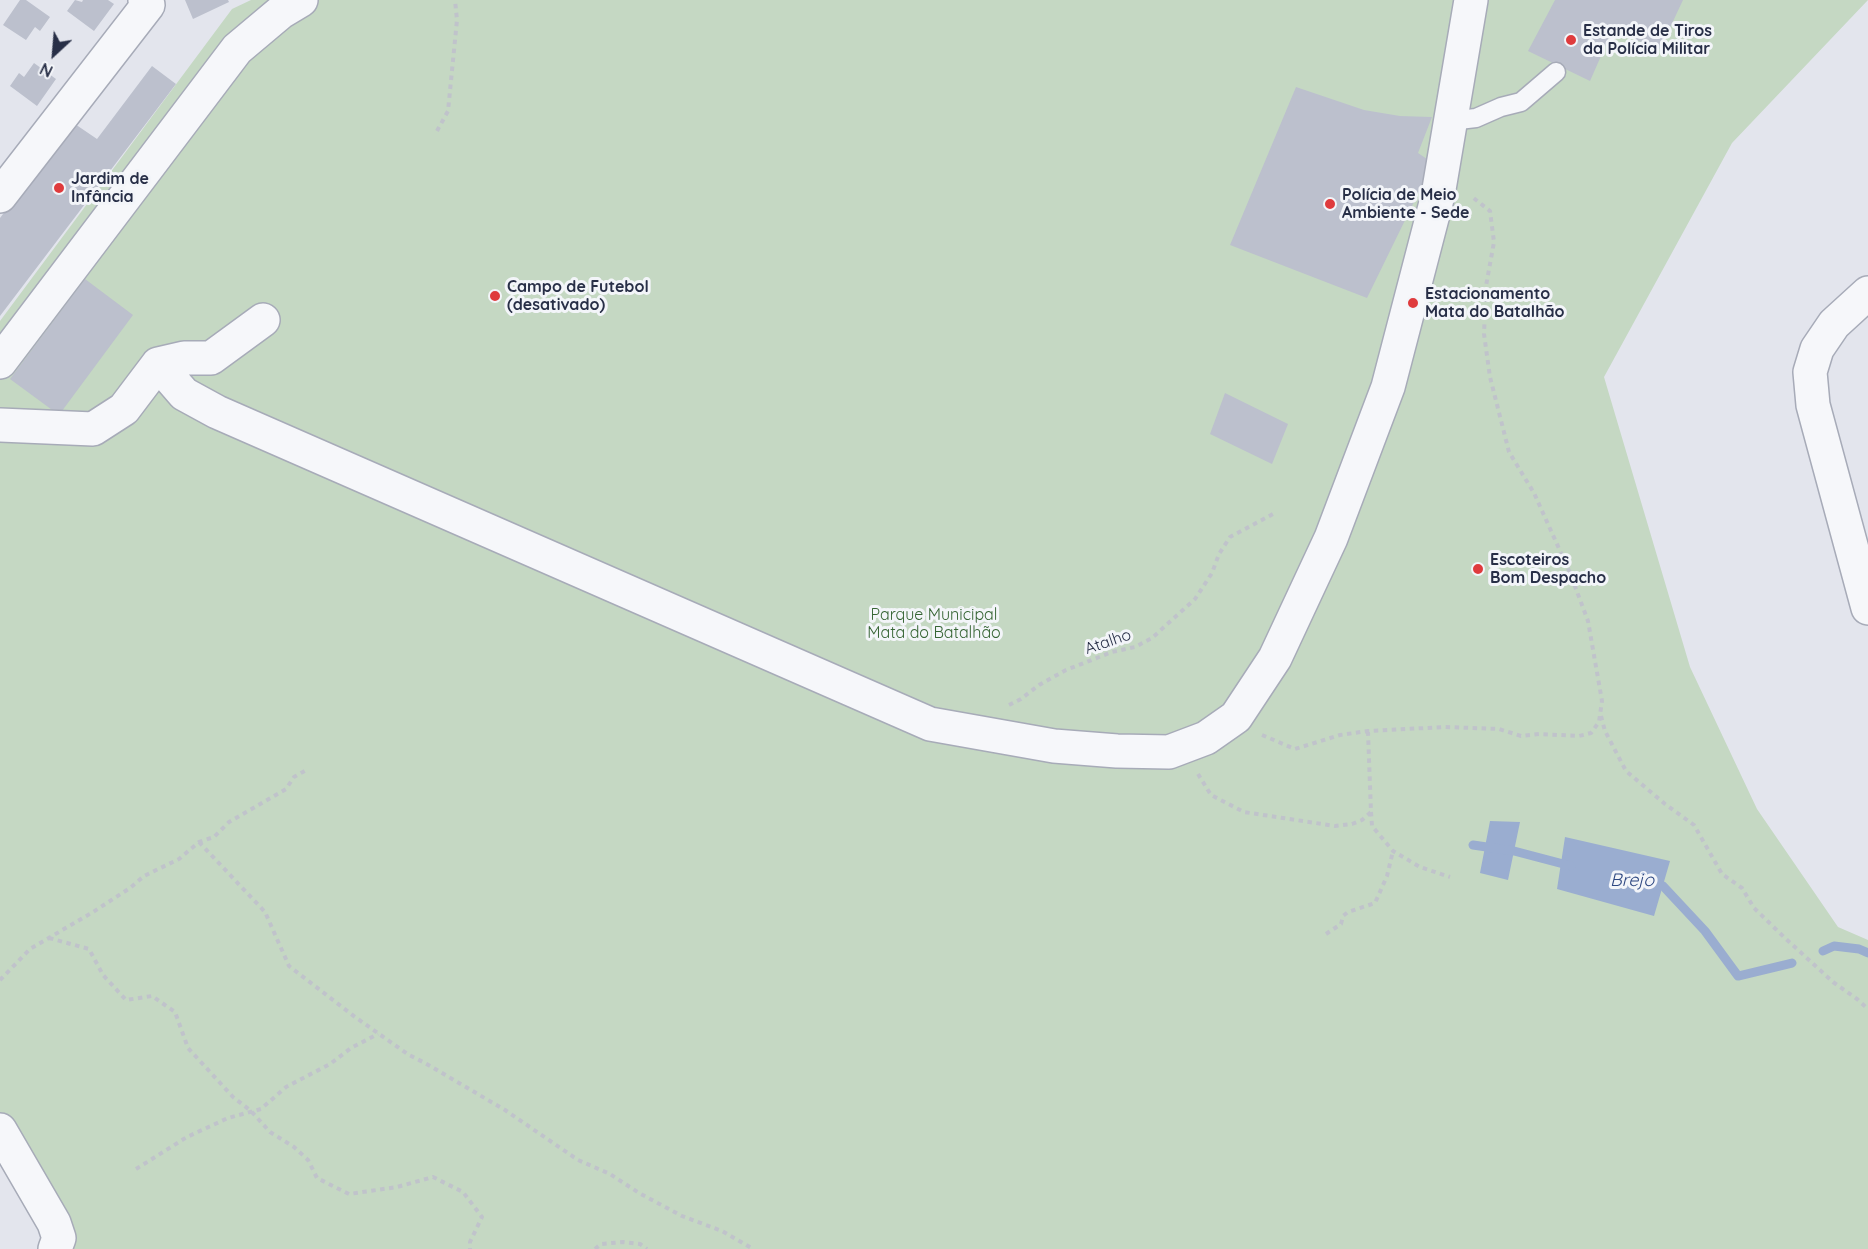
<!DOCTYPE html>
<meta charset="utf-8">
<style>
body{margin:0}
#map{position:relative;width:1868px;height:1249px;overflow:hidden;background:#e3e5ed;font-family:Quicksand,sans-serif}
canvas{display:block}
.north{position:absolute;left:24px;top:24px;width:60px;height:60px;-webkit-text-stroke:4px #f3f5f9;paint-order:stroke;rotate:206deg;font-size:16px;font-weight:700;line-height:24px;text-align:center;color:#282f47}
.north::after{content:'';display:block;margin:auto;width:21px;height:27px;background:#282f47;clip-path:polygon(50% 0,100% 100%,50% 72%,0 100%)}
</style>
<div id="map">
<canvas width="1868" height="1249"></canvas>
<div class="north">N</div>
</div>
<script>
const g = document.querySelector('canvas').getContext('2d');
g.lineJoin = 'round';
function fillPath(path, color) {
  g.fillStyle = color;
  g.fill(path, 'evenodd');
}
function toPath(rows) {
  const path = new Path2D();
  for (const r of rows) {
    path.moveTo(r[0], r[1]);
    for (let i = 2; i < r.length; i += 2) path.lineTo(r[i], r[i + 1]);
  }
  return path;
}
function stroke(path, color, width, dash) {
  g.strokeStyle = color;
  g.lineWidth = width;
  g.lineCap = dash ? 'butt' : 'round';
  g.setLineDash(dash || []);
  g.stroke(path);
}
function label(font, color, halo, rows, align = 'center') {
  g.font = font + ' Quicksand,sans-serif';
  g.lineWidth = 6;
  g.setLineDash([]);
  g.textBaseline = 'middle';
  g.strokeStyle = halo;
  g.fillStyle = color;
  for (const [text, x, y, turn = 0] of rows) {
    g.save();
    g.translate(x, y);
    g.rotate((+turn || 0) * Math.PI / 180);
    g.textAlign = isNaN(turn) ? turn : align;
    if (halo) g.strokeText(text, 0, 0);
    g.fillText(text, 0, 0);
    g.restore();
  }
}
const green = toPath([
 [251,0,1868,0,1732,143,1604,377,1690,667,1757,809,1838,927,1868,940,1868,1249,59,1249,0,1153,0,321,232,9]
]);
const water = toPath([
 [1490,821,1520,822,1508,880,1480,873],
 [1565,837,1670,861,1654,916,1557,889]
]);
const stream = toPath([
 [1473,845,1514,851,1571,866],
 [1651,884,1663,886,1705,931,1738,976,1792,963],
 [1823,951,1834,946,1859,949,1868,953]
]);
const building = toPath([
 [20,0,26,0,50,17,40,31,35,27,26,40,3,25],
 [75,0,82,2,83,0,108,0,114,4,94,31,67,11],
 [185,0,228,0,229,2,193,19],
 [1555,0,1683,0,1660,49,1612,31,1590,81,1528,51],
 [34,63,56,79,37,106,10,86,19,73,24,77],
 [152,66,176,84,0,316,0,218,72,122,97,139],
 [1296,87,1364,110,1400,116,1432,117,1418,153,1433,163,1367,298,1230,245],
 [85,279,133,315,59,415,10,379],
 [1225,393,1288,424,1272,464,1210,434]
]);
const path = toPath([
 [437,131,448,111,457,20,455,0],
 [1009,705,1021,699,1039,685,1066,670,1112,652,1135,647,1152,638,1195,599,1212,573,1219,554,1230,537,1273,514],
 [1601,716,1605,731,1626,771,1665,804,1694,825,1722,874,1742,888,1754,908,1785,938,1833,982,1857,999,1868,1009],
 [1262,735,1295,749,1340,735,1368,731,1445,727,1499,729,1521,736,1539,734,1579,736,1591,733,1599,722,1602,701,1588,621,1570,573,1534,493,1509,452,1490,377,1484,334,1486,286,1494,242,1490,211,1471,196],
 [1198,774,1211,795,1244,812,1335,826,1352,824,1362,820,1371,812,1368,732],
 [1371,812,1372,826,1393,851,1420,867,1450,877],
 [199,842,265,912,289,966,355,1017,409,1055,425,1063,505,1110,578,1160,610,1174,639,1193,682,1216,722,1231,753,1249],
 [1326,934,1341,924,1343,916,1348,912,1375,903,1387,876,1393,851],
 [49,938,89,949,103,975,126,1000,152,996,175,1012,188,1048,233,1097,251,1111,270,1132,294,1147,308,1160,317,1178,349,1194,397,1187,433,1177,463,1192,482,1217,470,1242,470,1249],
 [0,980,30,949,93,912,130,888,144,876,179,859,199,842,214,837,229,822,286,789,294,777,308,769],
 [136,1169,187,1137,228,1118,261,1109,286,1087,330,1064,351,1048,378,1034],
 [595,1249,601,1244,623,1242,640,1244,647,1249]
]);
const service = toPath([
 [1450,121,1476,118,1501,107,1521,102,1556,72]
]);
const minor = toPath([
 [0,196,148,5,145,0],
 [1868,293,1834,324,1817,349,1810,372,1813,405,1868,608],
 [158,364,184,358,211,358,263,320],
 [0,425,93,429,124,409,158,364,184,394,217,412,930,724,1054,746,1117,751,1169,752,1206,738,1236,717,1275,658,1331,538,1388,387,1438,195,1471,0]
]);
const tertiary = toPath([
 [0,362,237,49,281,12,301,0],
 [0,1130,54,1223,59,1238,55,1249]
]);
const markers = [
 [1571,40,6,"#df3b3d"],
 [59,188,6,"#df3b3d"],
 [1330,204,6,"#df3b3d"],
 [495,296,6,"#df3b3d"],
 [1413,303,6,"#df3b3d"],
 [1478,569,6,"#df3b3d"]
];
const poiNames = [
 ["Estande de Tiros",1583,31],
 ["da Polícia Militar",1583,49],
 ["Jardim de",71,179],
 ["Infância",71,197],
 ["Polícia de Meio",1342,195],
 ["Ambiente - Sede",1342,213],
 ["Campo de Futebol",507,287],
 ["(desativado)",507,305],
 ["Estacionamento",1425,294],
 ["Mata do Batalhão",1425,312],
 ["Escoteiros",1490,560],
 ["Bom Despacho",1490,578]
];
const parkNames = [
 ["Parque Municipal",934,615],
 ["Mata do Batalhão",934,633]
];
const streetNames = [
 ["Atalho",1108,642,-19]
];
const waterNames = [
 ["Brejo",1632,881]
];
fillPath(green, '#c5d8c3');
fillPath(water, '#9aadd0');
stroke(stream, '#9aadd0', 9);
fillPath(building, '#bcc0cd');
stroke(service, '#a7abb8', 21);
stroke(minor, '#a7abb8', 36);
stroke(tertiary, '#a7abb8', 36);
stroke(path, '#c0c3cb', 4, [4.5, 4.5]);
stroke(service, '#f6f7fa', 18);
stroke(minor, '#f6f7fa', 33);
stroke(tertiary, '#f6f7fa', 33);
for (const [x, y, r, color] of markers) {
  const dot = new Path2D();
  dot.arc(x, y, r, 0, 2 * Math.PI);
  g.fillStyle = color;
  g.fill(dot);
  stroke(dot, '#f3f5f9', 2);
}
label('bold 16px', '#282f47', '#f3f5f9', poiNames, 'left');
label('16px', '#366534', '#f3f5f9', parkNames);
label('16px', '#282f47', '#f3f5f9', streetNames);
label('italic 18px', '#2d4781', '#f3f5f9', waterNames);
</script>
